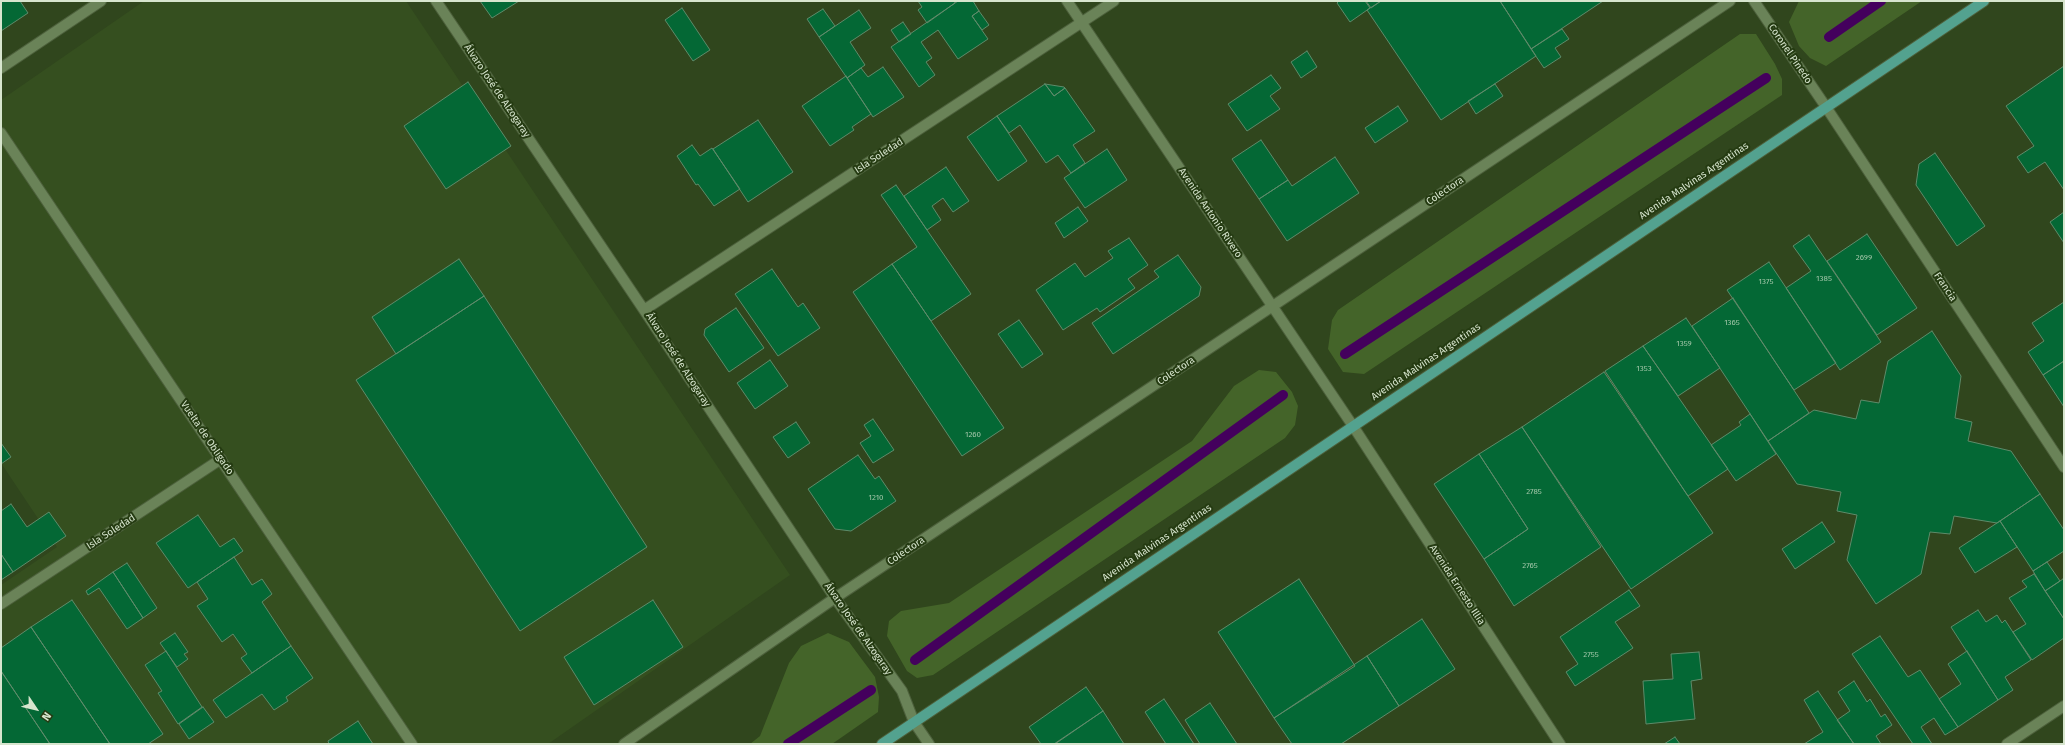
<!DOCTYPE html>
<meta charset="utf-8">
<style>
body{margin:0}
#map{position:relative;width:2065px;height:745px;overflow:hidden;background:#30461d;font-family:"Fira Sans",sans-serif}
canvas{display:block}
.frame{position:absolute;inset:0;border:2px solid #d7e5ce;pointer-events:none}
.north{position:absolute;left:16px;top:689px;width:40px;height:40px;-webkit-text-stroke:3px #253b12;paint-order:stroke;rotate:125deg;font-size:11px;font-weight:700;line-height:16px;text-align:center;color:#d7e5ce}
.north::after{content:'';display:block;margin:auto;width:14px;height:18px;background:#d7e5ce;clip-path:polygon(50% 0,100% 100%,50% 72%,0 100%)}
</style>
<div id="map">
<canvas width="2065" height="745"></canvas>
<div class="frame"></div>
<div class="north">N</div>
</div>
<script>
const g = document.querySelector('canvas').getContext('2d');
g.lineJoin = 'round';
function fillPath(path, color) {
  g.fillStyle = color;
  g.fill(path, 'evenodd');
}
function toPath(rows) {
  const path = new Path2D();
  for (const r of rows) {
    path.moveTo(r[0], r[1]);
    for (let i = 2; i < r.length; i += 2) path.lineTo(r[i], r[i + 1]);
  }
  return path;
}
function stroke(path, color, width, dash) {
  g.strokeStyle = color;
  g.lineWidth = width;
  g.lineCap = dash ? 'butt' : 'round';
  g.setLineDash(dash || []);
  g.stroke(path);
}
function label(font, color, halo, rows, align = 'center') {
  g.font = font + ' "Fira Sans",sans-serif';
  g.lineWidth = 4;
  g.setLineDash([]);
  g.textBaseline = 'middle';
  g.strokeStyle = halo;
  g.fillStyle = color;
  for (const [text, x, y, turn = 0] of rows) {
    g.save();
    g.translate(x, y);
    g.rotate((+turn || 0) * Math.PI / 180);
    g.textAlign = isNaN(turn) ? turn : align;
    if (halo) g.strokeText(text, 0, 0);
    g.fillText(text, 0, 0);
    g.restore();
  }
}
const built = toPath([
 [144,1,406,1,790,575,548,744,1,744,1,585,57,547,1,463,1,100]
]);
const green = toPath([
 [1799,1,1922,1,1826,66,1810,58,1799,46,1789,22],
 [1740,34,1756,34,1775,64,1782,79,1782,95,1364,374,1343,372,1328,349,1332,320,1338,310],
 [1259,370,1276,372,1292,392,1298,406,1295,425,1285,438,933,675,917,678,907,671,887,636,889,621,901,611,949,603,1192,441,1234,386],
 [828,633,849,642,875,677,879,697,878,712,832,744,750,744,760,736,789,663,801,646]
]);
const stream = toPath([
 [1829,37,1881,1],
 [1345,354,1766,78],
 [915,660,1283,395],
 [788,744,871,690]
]);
const building = toPath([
 [1,1,20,1,28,13,1,31,1,1],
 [480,1,519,1,492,18,480,1],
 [918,1,954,1,955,3,927,23,918,10,922,7,918,1],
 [958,1,973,1,979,11,972,16,988,39,958,59,938,30,921,42,932,58,926,62,935,75,919,87,891,47,958,1],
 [1339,1,1365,1,1370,8,1350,22,1337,3,1339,1],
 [1366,1,1381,1,1371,8,1366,1],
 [1381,1,1500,1,1536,56,1441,120,1367,10,1381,1],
 [1500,1,1603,1,1531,49,1500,1],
 [682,8,710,50,693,61,665,20,682,8],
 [823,9,835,26,819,37,807,19,823,9],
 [859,10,871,28,850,42,865,65,847,78,819,37,859,10],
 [979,11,989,25,982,30,972,16,979,11],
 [903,22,911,34,899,42,891,30,903,22],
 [1562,29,1569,39,1555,48,1561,57,1544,68,1531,49,1562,29],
 [1307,51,1317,67,1301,78,1291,62,1307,51],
 [2064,66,2064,190,2045,162,2028,173,2017,157,2034,146,2006,106,2064,66],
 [883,67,904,97,873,117,847,78,861,68,868,77,883,67],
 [1271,75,1281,88,1270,96,1280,109,1247,131,1228,104,1271,75],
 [846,76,871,114,852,127,854,130,830,146,802,106,846,76],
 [468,82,511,146,446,189,404,126,468,82],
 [1045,84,1064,87,1065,88,1054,96,1045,84],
 [1045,84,1054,96,1065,88,1095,131,1073,145,1085,163,1071,173,1058,155,1046,163,1020,125,1009,133,997,116,1045,84],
 [1495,84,1503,96,1476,114,1468,101,1495,84],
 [1398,106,1408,121,1375,143,1365,128,1398,106],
 [997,116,1027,161,998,181,967,137,997,116],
 [758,120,793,172,748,202,713,149,758,120],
 [1261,140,1288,180,1259,199,1232,159,1261,140],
 [692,145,700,156,712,148,740,189,714,206,698,184,696,185,677,156,692,145],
 [1107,149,1127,180,1085,208,1064,178,1107,149],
 [1935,153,1985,226,1957,246,1916,185,1919,164,1935,153],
 [1335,157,1359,193,1287,241,1259,199,1288,180,1292,186,1335,157],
 [946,167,969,201,953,212,943,198,932,206,941,220,927,230,904,196,946,167],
 [896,185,971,294,931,321,892,264,917,247,881,195,896,185],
 [1078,207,1088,221,1064,238,1055,223,1078,207],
 [2064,212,2064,243,2050,222,2064,212],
 [1867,234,1917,308,1877,335,1827,261,1867,234],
 [1809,235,1881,342,1840,370,1786,288,1811,271,1793,246,1809,235],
 [1129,238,1148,265,1128,279,1135,288,1100,312,1097,308,1063,330,1036,290,1075,263,1085,277,1113,258,1108,251,1129,238],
 [1178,255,1201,287,1199,296,1113,354,1092,323,1159,277,1154,271,1178,255],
 [459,259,484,296,396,354,372,317,459,259],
 [1769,262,1836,363,1794,390,1727,290,1769,262],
 [892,264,1004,428,962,456,853,292,892,264],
 [772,269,798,307,803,303,820,328,778,356,735,294,772,269],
 [484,296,647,547,520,631,356,380,484,296],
 [1733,298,1809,413,1768,441,1692,326,1733,298],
 [2064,302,2064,361,2043,375,2028,352,2044,341,2032,323,2064,302],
 [736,308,764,348,729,372,704,335,705,329,736,308],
 [1686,318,1720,368,1678,396,1643,346,1686,318],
 [1019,320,1043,354,1022,368,998,334,1019,320],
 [1932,331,1961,376,1955,418,1972,422,1968,441,2011,451,2040,494,1997,523,1954,516,1950,534,1930,532,1921,574,1876,604,1847,560,1857,515,1837,511,1841,492,1797,484,1768,441,1814,410,1856,419,1861,400,1879,403,1888,361,1932,331],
 [1643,346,1728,469,1688,496,1605,371,1643,346],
 [770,360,788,386,755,409,737,383,770,360],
 [2064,361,2064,407,2043,375,2064,361],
 [1604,372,1713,533,1631,589,1522,427,1604,372],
 [1750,414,1776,454,1736,481,1711,445,1741,425,1739,422,1750,414],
 [873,419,894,450,873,463,860,443,871,436,864,425,873,419],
 [796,422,810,443,788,458,773,437,796,422],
 [1522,427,1601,547,1514,606,1484,559,1528,529,1479,454,1522,427],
 [1,443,11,457,1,464,1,443],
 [1479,454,1528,529,1484,559,1434,484,1479,454],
 [858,455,875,479,879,476,896,501,851,531,835,529,808,489,858,455],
 [2040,494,2064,530,2064,551,2033,571,2000,521,2040,494],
 [11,504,27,527,49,512,66,536,13,572,1,554,1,511,11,504],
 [198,515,220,547,234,538,243,551,188,588,156,543,198,515],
 [2000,521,2017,547,1975,573,1959,548,2000,521],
 [1822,522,1835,542,1795,569,1782,549,1822,522],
 [1,554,13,572,1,580,1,554],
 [234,557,252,585,262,579,272,594,262,602,291,646,252,673,241,658,247,654,233,634,222,642,197,606,208,599,197,582,234,557],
 [2047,562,2060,581,2045,591,2033,571,2047,562],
 [127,563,157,608,143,618,113,572,127,563],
 [113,572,143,618,127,629,99,588,88,595,86,591,113,572],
 [2034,574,2064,619,2064,638,2032,660,2013,632,2026,624,2009,598,2027,587,2022,581,2034,574],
 [1299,579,1355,666,1274,718,1218,632,1299,579],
 [2063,579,2064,580,2064,619,2045,591,2063,579],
 [1629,590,1640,606,1615,622,1633,648,1575,686,1566,672,1578,664,1560,637,1629,590],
 [72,600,163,734,148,744,110,744,31,627,72,600],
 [653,600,683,647,594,705,564,657,653,600],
 [1978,610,1986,622,1997,615,2002,623,2005,620,2031,660,2005,677,2013,690,1998,700,1951,627,1978,610],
 [1422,619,1455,669,1399,706,1367,656,1422,619],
 [31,627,110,744,50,744,1,671,1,648,31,627],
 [175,633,188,652,184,654,188,659,177,667,160,643,175,633],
 [1880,636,1908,677,1920,670,1958,727,1945,735,1934,718,1921,727,1932,744,1913,744,1852,654,1880,636],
 [291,646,313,678,286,697,288,701,274,710,262,694,226,718,213,700,291,646],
 [166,651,202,707,178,724,158,693,162,691,145,665,166,651],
 [1967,651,1998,700,1958,727,1939,699,1961,684,1948,664,1967,651],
 [1699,652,1702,679,1691,681,1695,719,1646,724,1643,681,1673,679,1671,654,1699,652],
 [1367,656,1399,706,1341,744,1292,744,1274,718,1367,656],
 [1,671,50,744,1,744,1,671],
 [1854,681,1867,702,1870,699,1881,717,1885,714,1892,725,1876,736,1881,744,1854,744,1837,720,1850,711,1838,692,1854,681],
 [1086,687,1103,711,1054,744,1041,744,1029,727,1086,687],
 [1818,691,1854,744,1804,744,1823,732,1804,700,1818,691],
 [1164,699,1194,744,1166,744,1145,712,1164,699],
 [1210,703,1237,744,1200,744,1185,720,1210,703],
 [203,707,214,722,189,739,179,724,203,707],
 [1103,711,1124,744,1055,744,1103,711],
 [358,721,373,744,329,744,328,741,358,721],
 [1675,737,1680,744,1664,744,1675,737]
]);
const street = toPath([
 [436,1,644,310,835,598,902,691,914,722,929,744],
 [1754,1,1826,107,2064,467],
 [1,68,101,1],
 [1,133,412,744],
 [644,310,1114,1],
 [1,604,221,459],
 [624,744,835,598,1730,1],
 [2007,744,2064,706]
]);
const secondary = toPath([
 [1067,1,1353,426,1560,744]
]);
const primary = toPath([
 [882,744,1984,1]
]);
const numberNames = [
 ["2699",1864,258],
 ["1385",1824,279],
 ["1375",1766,282],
 ["1365",1732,323],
 ["1359",1684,344],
 ["1353",1644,369],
 ["1260",973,435],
 ["2785",1534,492],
 ["1210",876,498],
 ["2765",1530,566],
 ["2755",1591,655]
];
const streetNames = [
 ["Coronel Pinedo",1790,54,56],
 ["Álvaro José de Alzogaray",497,91,56],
 ["Isla Soledad",879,156,-33],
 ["Avenida Malvinas Argentinas",1694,181,-34],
 ["Colectora",1445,191,-34],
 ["Avenida Antonio Rivero",1210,213,56],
 ["Francia",1945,287,57],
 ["Álvaro José de Alzogaray",678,360,57],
 ["Avenida Malvinas Argentinas",1426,362,-34],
 ["Colectora",1176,371,-34],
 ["Vuelta de Obligado",207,438,56],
 ["Isla Soledad",111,532,-33],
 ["Avenida Malvinas Argentinas",1157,543,-34],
 ["Colectora",906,551,-34],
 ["Avenida Ernesto Illia",1457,585,57],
 ["Álvaro José de Alzogaray",858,629,55]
];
fillPath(built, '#354f1f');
fillPath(green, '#446429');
stroke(stream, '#44005d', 10);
fillPath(building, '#046835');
stroke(building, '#5e8b6a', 1);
stroke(street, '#4d603c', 12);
stroke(secondary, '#4d603c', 12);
stroke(primary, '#4d603c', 12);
stroke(street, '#6a8358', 10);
stroke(secondary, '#6a8358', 10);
stroke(primary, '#53a28f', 10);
label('8px', '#a2c6a8', null, numberNames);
label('10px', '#d7e5ce', '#253b12', streetNames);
</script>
